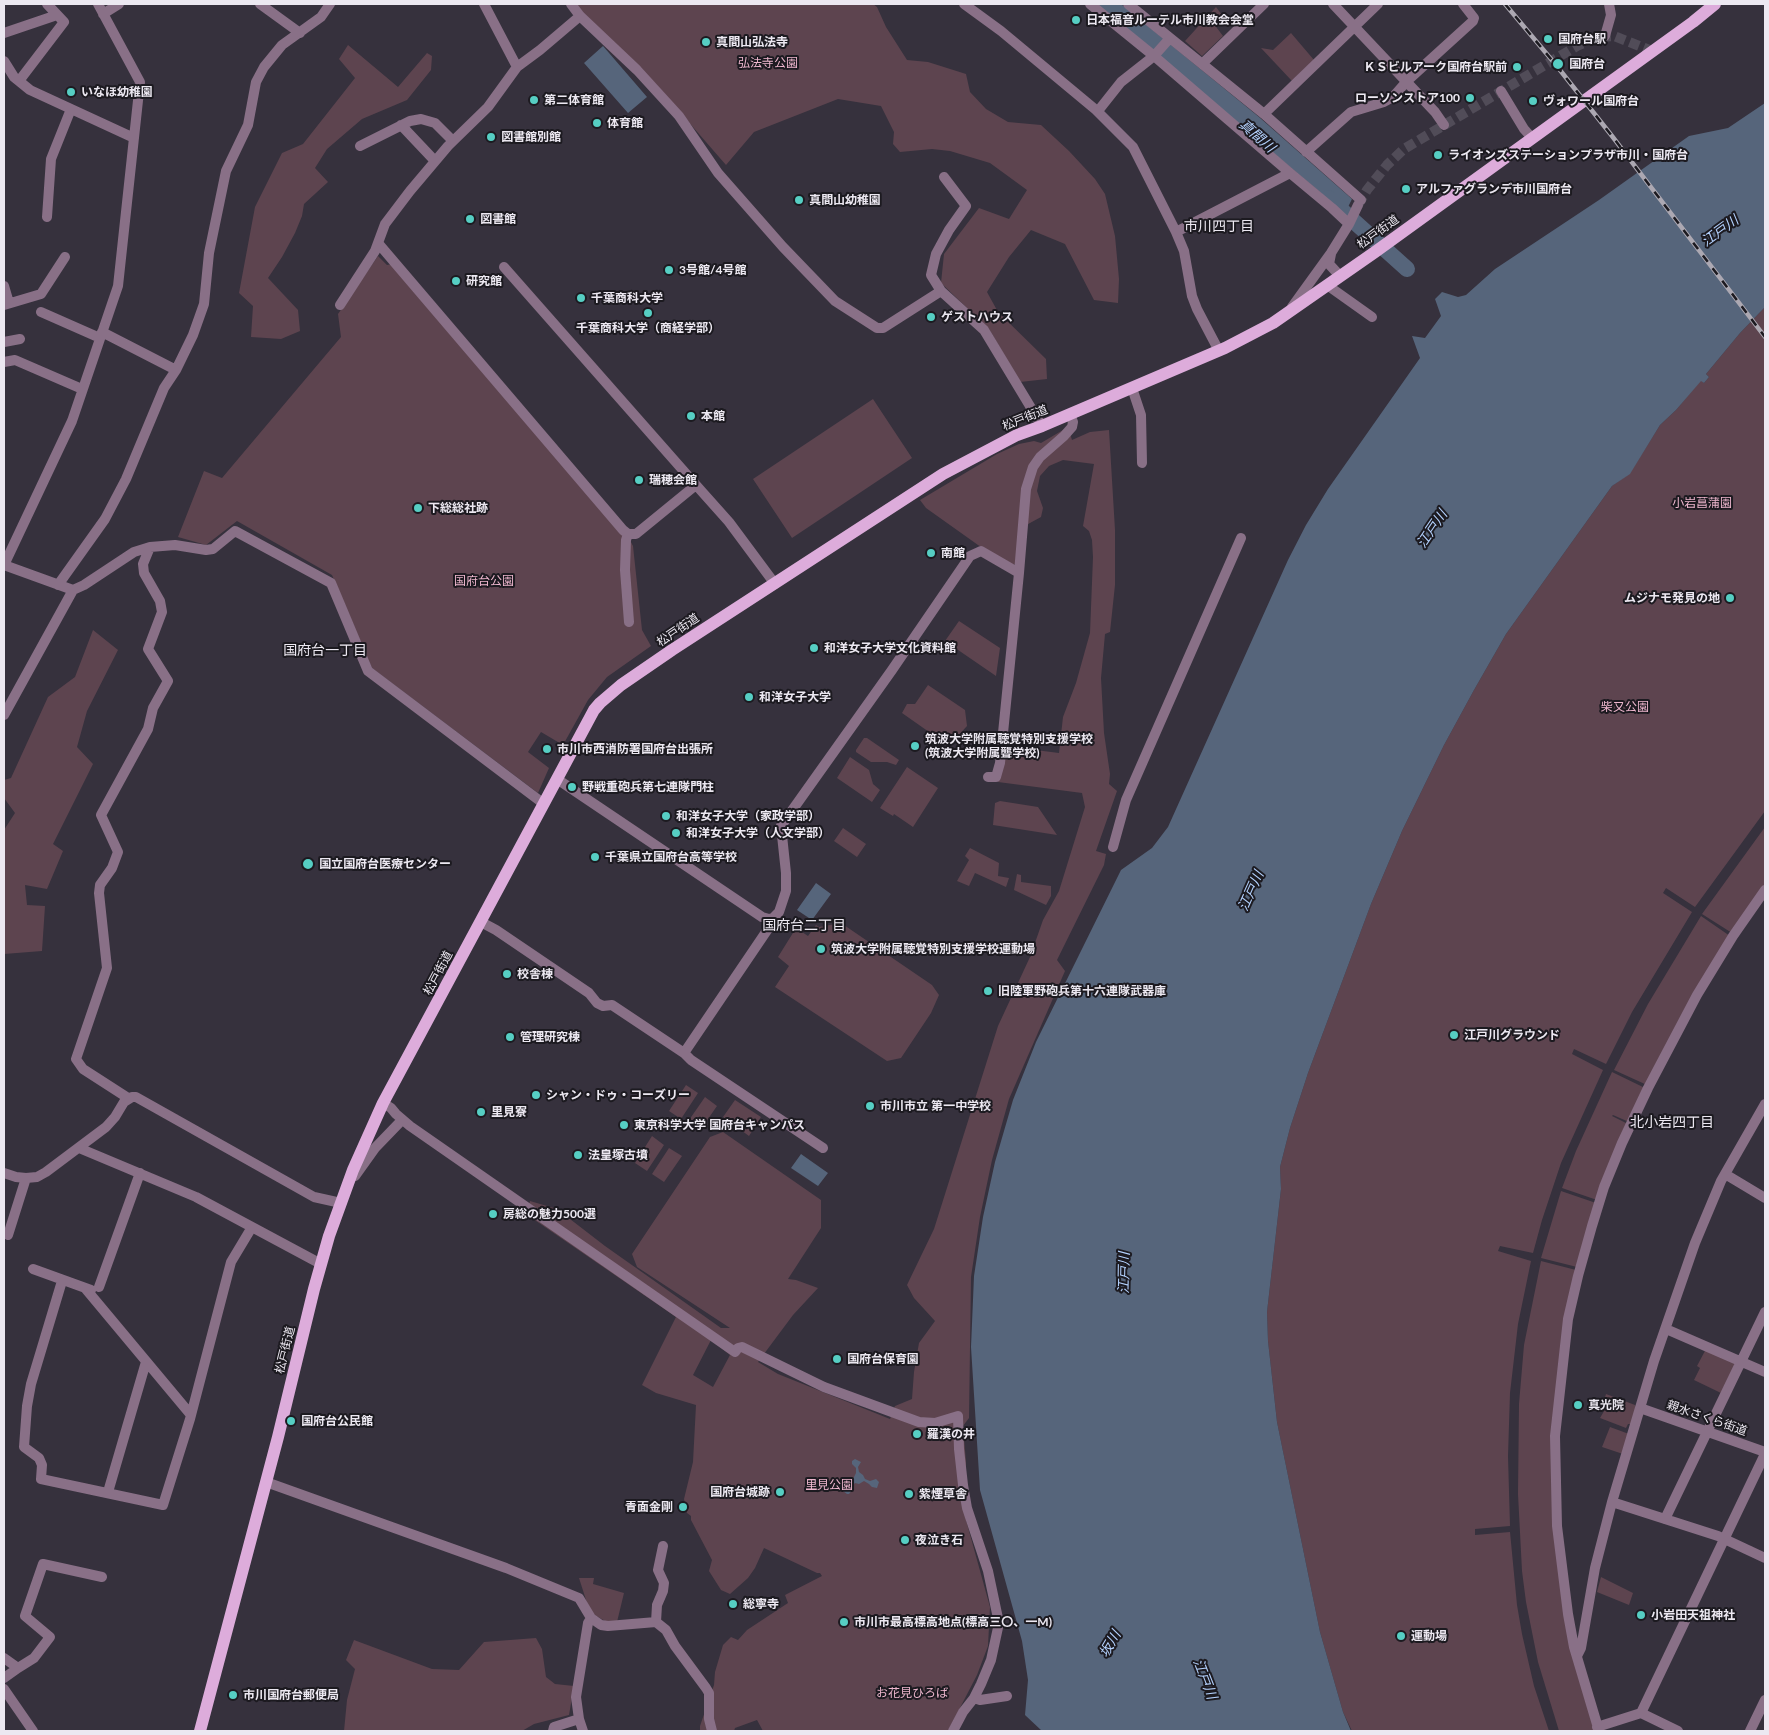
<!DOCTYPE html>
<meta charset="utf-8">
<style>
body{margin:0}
#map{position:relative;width:1769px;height:1735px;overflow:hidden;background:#36313d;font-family:Lato,sans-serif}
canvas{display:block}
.frame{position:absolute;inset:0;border:5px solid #ece8f1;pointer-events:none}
</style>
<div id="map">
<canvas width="1769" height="1735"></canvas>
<div class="frame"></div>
</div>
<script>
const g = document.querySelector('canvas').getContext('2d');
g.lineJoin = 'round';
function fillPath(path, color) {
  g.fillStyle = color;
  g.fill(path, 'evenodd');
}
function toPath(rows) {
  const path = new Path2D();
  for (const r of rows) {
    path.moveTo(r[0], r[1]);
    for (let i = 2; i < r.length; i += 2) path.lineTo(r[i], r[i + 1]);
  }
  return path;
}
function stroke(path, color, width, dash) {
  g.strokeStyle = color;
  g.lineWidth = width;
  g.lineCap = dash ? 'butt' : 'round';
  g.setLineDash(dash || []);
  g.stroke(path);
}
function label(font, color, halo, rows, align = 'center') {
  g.font = font + ' Lato,"Noto Sans JP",sans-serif';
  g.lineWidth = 4;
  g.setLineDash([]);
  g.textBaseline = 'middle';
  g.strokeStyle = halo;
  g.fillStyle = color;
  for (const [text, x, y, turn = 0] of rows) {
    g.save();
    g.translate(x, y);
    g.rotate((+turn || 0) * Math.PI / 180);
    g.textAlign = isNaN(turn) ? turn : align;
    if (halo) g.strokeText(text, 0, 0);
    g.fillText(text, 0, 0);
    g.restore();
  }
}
const green = toPath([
 [576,4,873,4,877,7,886,27,907,60,928,62,966,74,970,92,986,109,1008,122,1041,125,1069,151,1095,179,1105,194,1115,236,1119,279,1118,303,1094,300,1065,244,1031,230,1009,257,987,292,998,312,1046,359,1047,379,1020,382,989,329,941,283,944,254,979,208,1009,219,1027,190,990,163,950,151,932,149,900,152,893,144,894,132,881,106,838,99,754,132,726,165,652,80,585,16],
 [1216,7,1222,15,1214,24,1223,36,1202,56,1185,41],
 [1291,33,1314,60,1292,81,1261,48,1273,50],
 [348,45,398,87,427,53,432,56,431,70,407,100,362,119,327,149,315,168,328,182,304,204,302,216,295,233,282,257,268,278,298,310,300,331,281,339,251,337,253,306,239,293,255,207,282,153,303,144,355,78,339,59],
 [378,256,387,265,392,264,627,534,633,546,642,630,651,646,607,677,588,700,563,745,541,732,528,752,549,768,538,793,372,668,332,575,237,521,206,545,178,537,204,471,222,478,341,337,338,314],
 [1765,307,1765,811,1695,907,1666,888,1663,893,1692,912,1632,1012,1606,1064,1574,1049,1572,1054,1603,1070,1561,1163,1542,1220,1533,1253,1500,1246,1498,1251,1531,1261,1518,1324,1510,1393,1508,1456,1510,1526,1475,1529,1475,1535,1510,1532,1517,1605,1522,1634,1534,1686,1549,1731,1352,1731,1343,1712,1320,1632,1277,1422,1268,1341,1267,1312,1281,1189,1280,1167,1290,1128,1308,1073,1371,904,1402,831,1444,745,1474,690,1506,634,1612,486,1630,473,1660,425,1676,410,1701,380,1704,383,1709,377,1706,374,1740,333],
 [873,399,912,458,792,538,753,479],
 [1068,427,1072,440,1090,432,1109,430,1115,530,1115,585,1110,632,1105,634,1101,678,1104,733,1110,774,1109,784,1117,791,1096,851,1106,854,1104,865,1057,960,1065,971,1009,1099,992,1160,980,1217,971,1277,969,1418,963,1426,966,1462,966,1520,990,1607,988,1646,977,1675,948,1731,763,1731,757,1720,735,1728,734,1731,700,1731,700,1726,714,1685,715,1672,723,1645,731,1637,738,1640,747,1630,788,1603,785,1595,822,1576,820,1573,817,1573,764,1548,755,1568,748,1578,730,1594,721,1590,709,1571,712,1560,691,1520,691,1516,687,1513,684,1499,693,1462,696,1405,656,1393,642,1385,676,1317,526,1214,530,1201,557,1209,605,1246,721,1328,730,1328,637,1267,632,1254,710,1137,723,1132,821,1200,821,1228,788,1279,796,1280,818,1288,793,1315,758,1362,778,1374,890,1419,895,1406,912,1399,914,1372,919,1343,935,1321,914,1298,907,1285,934,1229,998,1026,1030,957,1043,920,1059,891,1085,807,1082,793,998,782,1004,746,1059,753,1063,717,1076,683,1090,633,1093,557,1092,540,1089,531,1083,526,1094,464,1063,460,1049,466,1040,476,1037,491,1043,508,1041,517,1019,529,1016,564,1010,565,978,545,926,508,920,500,997,454,1019,444,1034,441,1041,443],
 [711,1340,730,1355,713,1387,693,1375],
 [959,621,1000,648,996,676,945,641],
 [93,630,118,650,87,711,77,747,93,764,53,844,63,851,47,889,25,885,27,905,45,906,42,951,4,954,4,830,15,813,4,798,4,780,11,778,48,697,75,677],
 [928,685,965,710,967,726,957,737,948,740,939,739,902,713,907,704,915,704],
 [864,738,867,738,899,760,896,765,887,762,871,762,856,752,856,750],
 [850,757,869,770,873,784,880,790,872,802,837,778],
 [907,767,938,788,913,827,894,814,893,816,880,808],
 [1000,801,1038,807,1057,835,993,825,995,803],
 [1765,827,1765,886,1732,933,1702,914],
 [843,828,866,844,857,857,834,841],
 [970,848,999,863,998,876,1009,878,1006,887,975,873,969,886,957,881,969,860,965,856],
 [1017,874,1021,875,1021,882,1051,886,1051,896,1046,905,1014,890],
 [1701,916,1730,936,1647,1085,1614,1070,1648,1004],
 [841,923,932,985,939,995,931,1013,901,1058,887,1061,775,987,789,966,778,957,796,928,808,936,816,925,819,927],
 [1612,1072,1645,1088,1629,1122,1613,1115,1612,1116,1628,1124,1597,1200,1562,1188,1576,1151],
 [686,1085,698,1093,681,1119,669,1111],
 [705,1097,717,1106,699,1132,687,1123],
 [735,1100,761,1117,749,1136,723,1117],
 [652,1136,664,1145,647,1171,635,1163],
 [669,1148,682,1156,664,1182,652,1174],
 [1561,1191,1596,1203,1577,1267,1541,1258],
 [1541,1261,1576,1270,1566,1321,1554,1529,1595,1731,1559,1731,1538,1662,1526,1602,1522,1571,1518,1494,1519,1404,1524,1345],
 [1706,1349,1736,1363,1721,1393,1694,1380,1700,1368,1697,1366],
 [1606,1394,1635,1405,1636,1408,1631,1424,1628,1424,1626,1428,1600,1418,1607,1406,1603,1404],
 [1610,1427,1629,1434,1623,1454,1602,1447],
 [1601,1577,1633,1593,1629,1605,1597,1592],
 [579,1578,594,1578,593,1584,624,1593,617,1622,605,1621,593,1614,587,1603],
 [536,1638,542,1649,546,1677,555,1684,574,1686,569,1715,534,1724,522,1731,344,1731,347,1700,355,1669,346,1660,354,1640,432,1669,459,1670,484,1642]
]);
const water = toPath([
 [1095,4,1121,4,1259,117,1352,199,1345,213],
 [603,46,647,97,628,113,584,63],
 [1765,103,1765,307,1740,333,1706,374,1709,377,1704,383,1701,381,1676,410,1660,425,1630,474,1612,486,1506,634,1474,690,1444,745,1402,831,1371,904,1308,1073,1290,1128,1280,1167,1281,1189,1267,1312,1268,1341,1277,1422,1320,1632,1343,1712,1351,1731,1042,1731,1025,1715,1028,1680,1022,1641,980,1490,971,1347,974,1276,983,1217,995,1162,1013,1100,1036,1042,1121,870,1152,848,1168,827,1288,560,1306,525,1328,489,1420,358,1412,336,1425,338,1441,316,1435,299,1442,292,1458,297,1466,295,1495,269,1599,200,1689,136,1728,128],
 [816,883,831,894,812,920,797,910],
 [801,1154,828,1173,818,1186,791,1168],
 [855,1459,861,1462,858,1467,859,1472,863,1475,865,1479,870,1481,876,1479,879,1482,877,1488,872,1487,869,1484,864,1481,859,1484,855,1483,851,1487,852,1490,849,1494,847,1494,843,1491,843,1486,845,1484,850,1485,856,1473,856,1468,852,1464,852,1461]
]);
const river = toPath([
 [1328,198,1407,269]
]);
const minorTunnel = toPath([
 [1358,205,1367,190,1387,165,1404,149,1577,46,1597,37,1614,36,1652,51]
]);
const minor = toPath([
 [260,4,300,33],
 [484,4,517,67],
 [571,4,580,16,637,70,679,116,718,173,783,247,835,301,877,328,883,328,941,291],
 [964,4,1001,31,1096,110,1133,147,1176,232,1184,251,1192,296,1197,309,1219,351],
 [1090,4,1154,56,1290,173,1332,208,1349,224],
 [1128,4,1264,114,1361,200],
 [1333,4,1435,112,1444,125],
 [103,14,119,4],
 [4,33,57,15],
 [1605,36,1611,15,1609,4],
 [4,61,14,77,30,90,134,138],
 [1202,64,1264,4],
 [19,81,64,22,47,4],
 [1501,91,1524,129,1532,138],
 [1098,111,1121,82,1154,56,1170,38],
 [1264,114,1378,4],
 [401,125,435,161],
 [360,146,410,121,421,119,435,123,453,141],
 [1306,152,1351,112,1384,102,1393,97,1407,81,1473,21,1474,18,1463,4],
 [944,177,966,206,949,230,936,254,931,275,941,291,984,330,1042,426],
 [47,217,51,159,71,109],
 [1176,232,1290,173],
 [378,243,623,530,628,534,636,534,696,485,729,522,775,584],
 [1331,254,1329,264,1340,276],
 [504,267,696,485],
 [1327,285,1372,317],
 [4,286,9,303],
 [4,305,41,294,65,257],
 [340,305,375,251,385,224,410,191,448,146,488,107,517,67,540,50,580,16],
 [1292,307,1331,253,1349,224,1358,205],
 [41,312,100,338],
 [102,332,176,370],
 [4,342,20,339],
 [4,362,15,360,82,389],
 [1132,388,1141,415,1142,463],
 [628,534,626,540,625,570,629,622],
 [4,565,72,421,118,286,140,82,98,4],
 [4,565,73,590],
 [58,585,105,519,126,479,164,388,176,370,193,335,204,304,209,253,226,171,248,125,256,82,264,67,282,45,321,17,330,4],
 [4,715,73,590,84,585,134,552,150,547,175,545,206,550,213,549,235,531,331,583,368,671,544,804],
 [988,777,996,777,1000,763,1019,573,1026,489,1033,467,1040,457,1064,436,1072,427,1073,422,1070,414],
 [557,779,762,917,769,919,773,918,779,912,786,891,786,873,781,826,892,670,970,556,981,551,1019,573],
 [1113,847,1126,800,1241,538],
 [481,922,496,930,589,993,597,1003,603,1006,612,1005,684,1053,770,926,769,919],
 [684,1053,691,1060,823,1148],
 [128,1098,83,1069,76,1059,107,968,99,893,100,885,112,868,118,852,101,815,148,729,153,708,168,681,148,649,162,612,160,601,144,573,143,564,150,547],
 [383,1103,391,1108,396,1114,410,1126,735,1352,738,1348,742,1347,824,1387,919,1422,935,1423,958,1416,959,1449,963,1485,967,1508,988,1571,999,1623,991,1660,981,1684,974,1698,963,1712,953,1731],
 [79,1148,196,1197,321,1264],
 [4,1173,16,1177,26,1178,37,1177,46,1172,106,1127,115,1117,124,1102,132,1097,136,1097,314,1197,341,1203],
 [1725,1174,1765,1198],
 [355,1176,375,1148,402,1120],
 [8,1235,26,1178],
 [33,1269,91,1290],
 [62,1281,31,1384,27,1406,24,1447,39,1458,42,1465,41,1479,163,1505,190,1419,231,1262,252,1227],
 [99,1287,140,1173],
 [85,1288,191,1415],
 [1666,1329,1765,1372],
 [1640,1408,1765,1452],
 [266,1482,506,1568,579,1598,591,1618,601,1625,608,1626,656,1622,666,1630,675,1646,706,1688,709,1693,709,1719,712,1731],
 [108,1492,146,1362],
 [1612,1502,1718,1536,1765,1558],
 [1665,1519,1765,1312],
 [656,1622,657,1605,663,1591,664,1583,658,1570,663,1546],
 [1577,1656,1581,1648,1595,1568,1612,1502,1654,1361,1695,1243,1721,1181,1765,1104],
 [4,1658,18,1668,4,1678],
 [18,1668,34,1658,50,1637,25,1616,43,1564,102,1577],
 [4,1689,33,1731],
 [974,1698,980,1700,1007,1696],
 [1641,1713,1678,1731],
 [579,1719,583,1731],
 [1597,1727,1641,1713,1765,1454],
 [553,1731,554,1727,579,1719,576,1697,588,1623,591,1618],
 [1599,1731,1574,1647,1568,1614,1557,1526,1555,1436,1568,1319,1578,1276,1592,1226,1604,1187,1622,1143,1648,1088,1697,995,1733,936,1765,890],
 [1750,1731,1765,1700]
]);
const major = toPath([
 [200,1731,278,1437,314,1289,329,1236,353,1170,383,1103,594,710,600,703,621,685,672,650,943,474,1017,435,1042,426,1225,348,1273,323,1375,252,1693,22,1715,4]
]);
const rail = toPath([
 [1505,4,1556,65,1612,136,1765,337]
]);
const markers = [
 [1076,20,5,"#56cec3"],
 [1548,39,5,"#56cec3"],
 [706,42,5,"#56cec3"],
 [1558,64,6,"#56cec3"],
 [1517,67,5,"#56cec3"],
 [71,92,5,"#56cec3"],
 [1470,98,5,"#56cec3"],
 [534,100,5,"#56cec3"],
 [1533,101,5,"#56cec3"],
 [597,123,5,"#56cec3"],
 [491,137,5,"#56cec3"],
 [1438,155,5,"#56cec3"],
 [1406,189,5,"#56cec3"],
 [799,200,5,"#56cec3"],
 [470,219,5,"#56cec3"],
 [669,270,5,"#56cec3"],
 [456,281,5,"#56cec3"],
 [581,298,5,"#56cec3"],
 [648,313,5,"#56cec3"],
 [931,317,5,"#56cec3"],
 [691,416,5,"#56cec3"],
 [639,480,5,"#56cec3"],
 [418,508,5,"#56cec3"],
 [931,553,5,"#56cec3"],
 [1730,598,5,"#56cec3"],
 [814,648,5,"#56cec3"],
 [749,697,5,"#56cec3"],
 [915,746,5,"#56cec3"],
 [547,749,5,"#56cec3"],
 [572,787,5,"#56cec3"],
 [666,816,5,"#56cec3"],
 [676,833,5,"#56cec3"],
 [595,857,5,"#56cec3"],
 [308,864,6,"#56cec3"],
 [821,949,5,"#56cec3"],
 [507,974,5,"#56cec3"],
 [988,991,5,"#56cec3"],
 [1454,1035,5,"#56cec3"],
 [510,1037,5,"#56cec3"],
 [536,1095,5,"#56cec3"],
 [870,1106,5,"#56cec3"],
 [481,1112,5,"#56cec3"],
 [624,1125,5,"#56cec3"],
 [578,1155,5,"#56cec3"],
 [493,1214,5,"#56cec3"],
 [837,1359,5,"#56cec3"],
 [1578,1405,5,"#56cec3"],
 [291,1421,5,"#56cec3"],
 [917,1434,5,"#56cec3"],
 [780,1492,5,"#56cec3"],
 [909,1494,5,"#56cec3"],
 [683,1507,5,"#56cec3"],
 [905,1540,5,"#56cec3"],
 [733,1604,5,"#56cec3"],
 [1641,1615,5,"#56cec3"],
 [844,1622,5,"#56cec3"],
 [1401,1636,5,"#56cec3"],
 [233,1695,5,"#56cec3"]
];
const poiNames = [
 ["日本福音ルーテル市川教会会堂",1086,20],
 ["国府台駅",1558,39],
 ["真間山弘法寺",716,42],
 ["国府台",1569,64],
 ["ＫＳビルアーク国府台駅前",1507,67,"right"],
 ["いなほ幼稚園",81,92],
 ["ローソンストア100",1460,98,"right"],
 ["第二体育館",544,100],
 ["ヴォワール国府台",1543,101],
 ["体育館",607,123],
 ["図書館別館",501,137],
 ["ライオンズステーションプラザ市川・国府台",1448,155],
 ["アルファグランデ市川国府台",1416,189],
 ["真間山幼稚園",809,200],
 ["図書館",480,219],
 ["3号館/4号館",679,270],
 ["研究館",466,281],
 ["千葉商科大学",591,298],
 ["ゲストハウス",941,317],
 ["千葉商科大学（商経学部）",648,328,"center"],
 ["本館",701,416],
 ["瑞穂会館",649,480],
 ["下総総社跡",428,508],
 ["南館",941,553],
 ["ムジナモ発見の地",1720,598,"right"],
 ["和洋女子大学文化資料館",824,648],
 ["和洋女子大学",759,697],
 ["筑波大学附属聴覚特別支援学校",925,739],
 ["(筑波大学附属聾学校)",925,753],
 ["市川市西消防署国府台出張所",557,749],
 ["野戦重砲兵第七連隊門柱",582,787],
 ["和洋女子大学（家政学部）",676,816],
 ["和洋女子大学（人文学部）",686,833],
 ["千葉県立国府台高等学校",605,857],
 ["国立国府台医療センター",319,864],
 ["筑波大学附属聴覚特別支援学校運動場",831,949],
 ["校舎棟",517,974],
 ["旧陸軍野砲兵第十六連隊武器庫",998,991],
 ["江戸川グラウンド",1464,1035],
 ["管理研究棟",520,1037],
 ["シャン・ドゥ・コーズリー",546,1095],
 ["市川市立 第一中学校",880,1106],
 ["里見寮",491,1112],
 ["東京科学大学 国府台キャンパス",634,1125],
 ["法皇塚古墳",588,1155],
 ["房総の魅力500選",503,1214],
 ["国府台保育園",847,1359],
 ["真光院",1588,1405],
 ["国府台公民館",301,1421],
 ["羅漢の井",927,1434],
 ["国府台城跡",770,1492,"right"],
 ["紫煙草舎",919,1494],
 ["青面金剛",673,1507,"right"],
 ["夜泣き石",915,1540],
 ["総寧寺",743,1604],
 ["小岩田天祖神社",1651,1615],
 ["市川市最高標高地点(標高三〇、一M)",854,1622],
 ["運動場",1411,1636],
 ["市川国府台郵便局",243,1695]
];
const parkNames = [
 ["弘法寺公園",768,63],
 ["小岩菖蒲園",1702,503],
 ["国府台公園",484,581],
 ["柴又公園",1625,707],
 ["里見公園",829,1485],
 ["お花見ひろば",912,1693]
];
const streetNames = [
 ["松戸街道",1378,232,-36],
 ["松戸街道",1025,418,-22],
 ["松戸街道",678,630,-34],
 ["松戸街道",438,973,-62],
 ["松戸街道",285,1350,-76],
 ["親水さくら街道",1707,1418,19]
];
const waterNames = [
 ["真間川",1257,136,41],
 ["江戸川",1720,231,-36],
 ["江戸川",1432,529,-56],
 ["江戸川",1251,891,-66],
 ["江戸川",1124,1273,-89],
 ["坂川",1110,1644,-60],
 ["江戸川",1205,1679,69]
];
const neighbourhoodNames = [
 ["市川四丁目",1219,226],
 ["国府台一丁目",325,650],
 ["国府台二丁目",804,925],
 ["北小岩四丁目",1672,1122]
];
fillPath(green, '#5d444f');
fillPath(water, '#56657b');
stroke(river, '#56657b', 16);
stroke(minorTunnel, '#514c58', 10, [10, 5]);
stroke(minor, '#897087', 10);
stroke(major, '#ddacdb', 12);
stroke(rail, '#aca8b2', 4.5);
stroke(rail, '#1c1a20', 2.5, [8]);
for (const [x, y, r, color] of markers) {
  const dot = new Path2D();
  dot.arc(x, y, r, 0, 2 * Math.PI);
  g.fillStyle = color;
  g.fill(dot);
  stroke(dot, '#1c1a20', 2);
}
label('bold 12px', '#ece8f1', '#1c1a20', poiNames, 'left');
label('12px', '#eeb7ce', '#1c1a20', parkNames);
label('12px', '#ece8f1', '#1c1a20', streetNames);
label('italic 14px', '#b3d1fd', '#1c1a20', waterNames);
label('14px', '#ece8f1', '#1c1a20', neighbourhoodNames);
</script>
